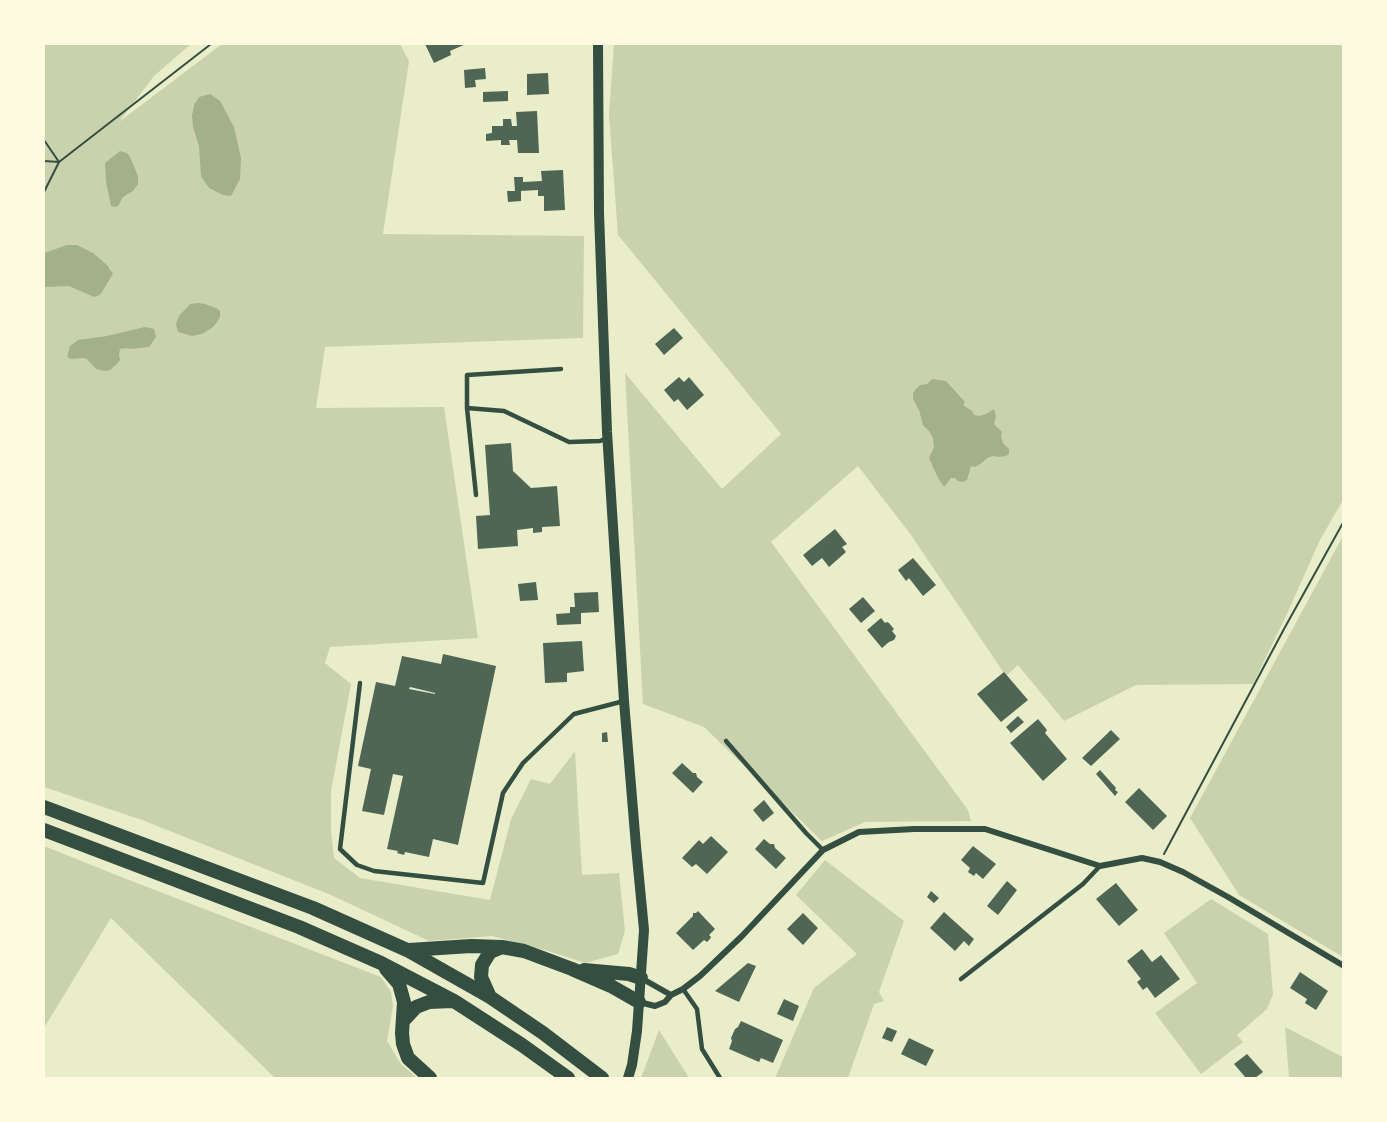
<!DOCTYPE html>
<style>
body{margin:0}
#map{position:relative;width:1387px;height:1122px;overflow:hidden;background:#e9edc9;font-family:Ubuntu,sans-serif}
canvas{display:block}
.frame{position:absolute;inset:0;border:45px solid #fefae0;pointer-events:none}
</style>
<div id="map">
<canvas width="1387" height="1122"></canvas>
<div class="frame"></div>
</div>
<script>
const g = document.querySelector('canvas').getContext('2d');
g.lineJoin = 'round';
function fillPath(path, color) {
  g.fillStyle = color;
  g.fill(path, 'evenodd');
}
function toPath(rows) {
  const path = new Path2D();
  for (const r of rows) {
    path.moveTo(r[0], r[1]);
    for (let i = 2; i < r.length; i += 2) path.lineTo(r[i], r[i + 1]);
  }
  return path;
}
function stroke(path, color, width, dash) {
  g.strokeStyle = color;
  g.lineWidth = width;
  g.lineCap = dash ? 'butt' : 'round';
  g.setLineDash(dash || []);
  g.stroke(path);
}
const green = toPath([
 [44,44,191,44,154,76,119,122,222,44,400,44,409,61,383,234,584,236,583,338,325,347,316,408,444,407,478,638,330,647,325,663,351,684,331,791,331,830,334,858,360,878,490,900,511,819,531,779,550,784,575,751,582,875,619,873,625,931,618,954,585,963,548,951,492,936,429,941,331,895,142,820,44,787],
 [614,44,1343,44,1343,500,1320,540,1286,616,1253,684,1136,685,1064,721,1018,665,1006,676,911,535,858,466,771,542,968,810,971,821,865,822,822,841,704,727,643,704,625,373,722,489,781,434,618,235,609,115],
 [1343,536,1343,957,1239,895,1190,818],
 [44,846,116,875,381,977,391,992,393,1006,387,1041,401,1064,417,1078,275,1078,111,918,44,1028],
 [825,860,904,921,879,992,884,1001,874,1004,848,1078,775,1078,814,988,857,954,796,895],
 [1211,899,1268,934,1273,994,1267,1009,1237,1035,1243,1042,1201,1074,1155,1013,1197,983,1164,933],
 [1285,1027,1343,1057,1343,1078,1289,1078],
 [659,1030,689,1078,641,1078]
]);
const water = toPath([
 [210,94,220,101,226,112,234,127,237,140,241,158,240,179,231,196,223,195,209,188,201,176,199,146,193,127,192,116,194,105,199,97],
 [120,151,127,153,130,157,138,176,138,184,133,191,123,197,118,206,114,207,111,206,106,182,105,163],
 [67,245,77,245,93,253,107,265,113,274,100,295,94,297,69,286,44,287,44,253],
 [198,303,205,304,218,309,220,311,220,317,217,322,213,327,202,334,192,336,178,332,176,324,179,316,190,304],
 [145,327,154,329,156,337,149,347,130,349,126,348,120,349,119,355,120,360,117,364,110,370,105,371,96,369,87,359,84,358,71,359,67,357,70,346,78,340,107,336],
 [932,379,946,381,965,402,963,405,972,411,974,415,979,416,986,414,994,409,996,416,994,424,1002,432,1001,437,1003,443,1009,449,1009,454,1006,456,999,457,994,456,989,457,980,464,975,467,971,466,967,480,963,482,958,481,955,478,951,478,944,487,938,478,929,458,934,447,933,438,929,431,923,425,919,410,913,399,913,393,916,389,920,385,927,384]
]);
const building = toPath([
 [425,44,466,44,450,51,451,55,434,63],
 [485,68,486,79,475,80,476,87,465,88,464,70],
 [548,73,549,94,527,95,527,74],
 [508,91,508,101,483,102,483,92],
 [537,111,539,153,518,153,517,140,509,140,510,145,501,145,501,140,486,141,486,134,492,133,492,126,503,126,503,119,511,119,512,126,517,126,516,112],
 [563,170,565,210,544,211,544,196,538,196,538,190,521,191,521,201,508,202,507,191,515,191,514,177,523,177,523,182,542,181,541,171],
 [674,328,683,338,664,355,655,344],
 [679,377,684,382,689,377,704,395,687,410,678,399,674,402,664,390],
 [511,443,513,471,531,488,557,486,560,526,542,527,542,532,533,533,533,528,517,530,518,546,478,549,476,516,490,515,485,445],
 [835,529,847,544,842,547,846,552,829,567,822,558,812,566,803,555],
 [913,558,936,585,923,596,909,578,906,581,898,570],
 [536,582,538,600,520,601,518,584],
 [598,592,599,612,581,613,581,624,557,625,556,614,570,613,570,607,575,607,574,593],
 [863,597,875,611,861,623,849,609],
 [881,618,885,623,887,622,889,623,894,629,892,631,896,636,894,640,889,642,882,648,867,630],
 [582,641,584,671,567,673,567,682,545,683,543,643],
 [443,654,496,666,458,845,433,839,429,857,405,852,404,855,397,853,398,851,387,849,403,776,393,774,384,815,362,811,371,769,358,766,376,682,395,686,402,656,441,664],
 [410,687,435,693,435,694,409,689],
 [1004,672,1028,700,1001,722,977,694],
 [1018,716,1024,722,1011,733,1006,727],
 [1038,719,1047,730,1045,733,1067,759,1043,781,1010,743],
 [1111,730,1120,739,1091,766,1082,758],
 [607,732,608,742,602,742,602,733],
 [682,763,693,773,696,773,697,777,703,782,693,793,672,773],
 [1100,770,1116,788,1115,790,1118,792,1115,796,1096,774],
 [1139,788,1167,816,1153,830,1125,802],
 [764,800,774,813,763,822,753,810],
 [711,836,728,852,707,874,696,864,692,867,682,858,699,840,703,844],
 [764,839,770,844,774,844,775,848,786,858,776,869,755,849],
 [973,846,996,864,983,879,976,873,974,876,968,872,970,868,961,860],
 [1007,881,1017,890,998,915,987,906],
 [1116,883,1138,910,1119,926,1096,899],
 [931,891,939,898,934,903,927,897],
 [698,911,715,929,709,935,711,937,710,939,707,942,704,940,693,950,676,933,693,916,693,913,696,913],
 [944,912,974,939,969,946,964,941,955,951,930,928],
 [803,913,818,928,803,945,787,929],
 [1142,949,1152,962,1161,955,1180,979,1155,998,1147,987,1143,990,1137,982,1141,979,1127,961],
 [748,963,756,966,739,1002,715,991],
 [1300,972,1328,991,1316,1010,1305,1003,1307,999,1290,988],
 [784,999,799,1006,793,1021,777,1014],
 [741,1021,783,1040,773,1063,761,1058,759,1062,729,1049,732,1041,731,1038,735,1029,738,1027],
 [887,1027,897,1031,892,1042,882,1038],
 [909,1038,934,1050,926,1066,901,1054],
 [1247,1054,1263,1072,1255,1078,1246,1078,1234,1064]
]);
const path = toPath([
 [44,140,59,162,211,44],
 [44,161,59,162,44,192],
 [1164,854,1284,629,1344,521]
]);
const service = toPath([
 [467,408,467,375,561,369],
 [476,495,467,408,504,411,569,442,600,441,607,438],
 [360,683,340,849,357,865,374,871,483,883,503,793,523,763,574,714,624,701],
 [726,741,806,833,823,850],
 [961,979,1083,884,1100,866],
 [683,989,697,1009,702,1049,720,1078]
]);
const minor = toPath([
 [641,978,671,995],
 [639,1002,655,1006,665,1002,671,995,683,989,700,976,742,936,823,850,859,832,914,829,985,829,1100,866,1142,858,1160,862,1183,872,1228,897,1344,966]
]);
const tertiary = toPath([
 [598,44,599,213,607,432,624,701,636,846,644,930,637,1031,632,1065,628,1078]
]);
const primary = toPath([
 [44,807,313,908,407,950,490,997,543,1033,602,1078],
 [44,830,299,927,381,963,454,1001,522,1045,568,1078],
 [409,950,471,946,502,947,524,951,572,969,611,986,639,1002],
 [386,969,399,984,404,1002,402,1033,403,1044,408,1058,430,1078],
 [584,970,629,974,641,978],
 [490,997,481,977,482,965,490,952,502,947],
 [404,1020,416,1007,429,1002,452,1001]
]);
fillPath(green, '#cad2ad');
fillPath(water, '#a3b18a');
fillPath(building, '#4f6655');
stroke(path, '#344e41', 2);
stroke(service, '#344e41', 4.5);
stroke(minor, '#344e41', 6);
stroke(tertiary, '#344e41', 10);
stroke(primary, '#344e41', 14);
</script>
